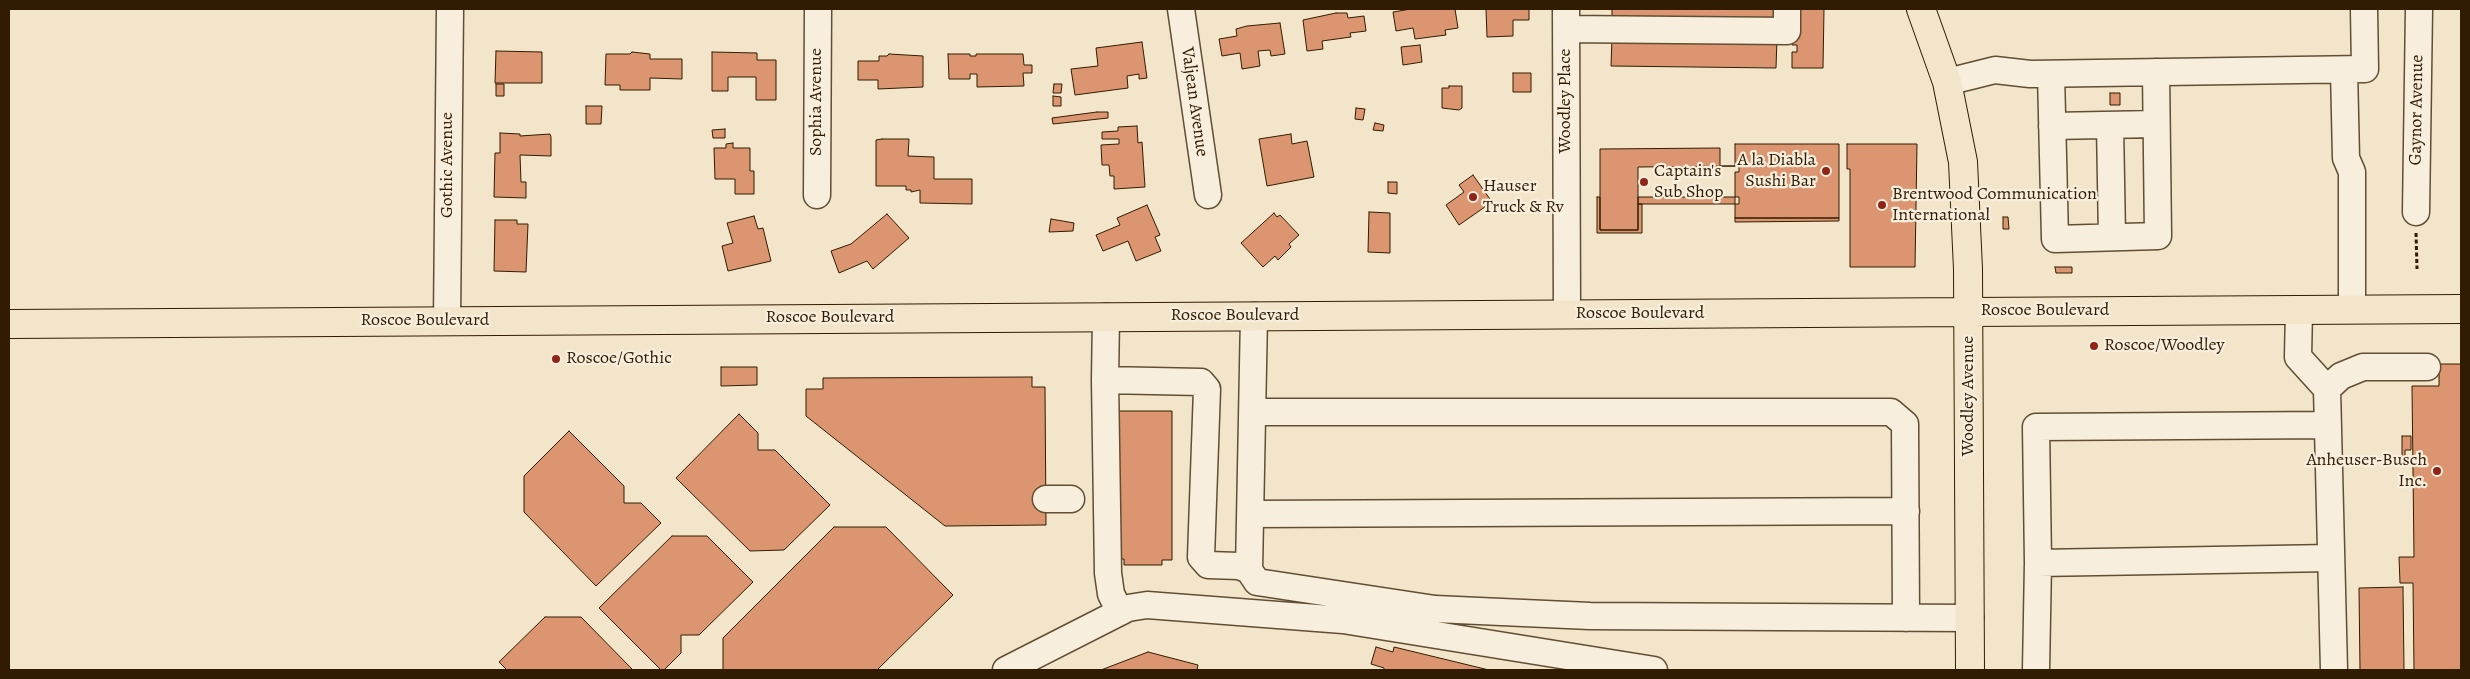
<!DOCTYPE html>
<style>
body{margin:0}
#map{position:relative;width:2470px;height:679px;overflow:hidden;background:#f2e5ca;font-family:Alegreya,serif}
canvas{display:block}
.frame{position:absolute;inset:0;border:10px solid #311c01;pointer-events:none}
</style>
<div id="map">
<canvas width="2470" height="679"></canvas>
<div class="frame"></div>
</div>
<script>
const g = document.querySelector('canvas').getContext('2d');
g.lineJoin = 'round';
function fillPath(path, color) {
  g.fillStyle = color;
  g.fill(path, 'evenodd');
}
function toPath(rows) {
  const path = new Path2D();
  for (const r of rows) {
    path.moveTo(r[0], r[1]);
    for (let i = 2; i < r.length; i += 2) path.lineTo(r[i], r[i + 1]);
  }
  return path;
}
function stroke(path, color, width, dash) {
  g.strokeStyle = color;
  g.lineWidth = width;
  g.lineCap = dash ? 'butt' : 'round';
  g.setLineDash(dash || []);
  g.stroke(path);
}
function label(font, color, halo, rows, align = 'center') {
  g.font = font + ' Alegreya,serif';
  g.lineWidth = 4.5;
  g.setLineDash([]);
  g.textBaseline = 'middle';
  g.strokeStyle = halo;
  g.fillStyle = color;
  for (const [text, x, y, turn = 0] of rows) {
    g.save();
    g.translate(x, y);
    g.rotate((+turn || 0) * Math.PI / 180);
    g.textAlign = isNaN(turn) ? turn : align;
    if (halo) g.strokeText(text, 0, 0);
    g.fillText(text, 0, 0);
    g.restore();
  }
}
const building = toPath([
 [1411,9,1455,9,1458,28,1445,30,1446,35,1415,39,1413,28,1396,31,1393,12,1411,9],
 [1486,9,1529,9,1529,20,1513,20,1513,36,1487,37,1486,9],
 [1612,9,1777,9,1777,25,1612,23,1612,9],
 [1792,9,1824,9,1823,68,1792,68,1792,52,1797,52,1797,45,1792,45,1792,9],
 [1336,13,1347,13,1348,18,1364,16,1366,31,1350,33,1351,37,1322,41,1323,49,1307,51,1303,20,1336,13],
 [1280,23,1285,54,1271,56,1270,50,1258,51,1260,66,1242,69,1240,53,1222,56,1219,39,1237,36,1236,29,1247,26,1280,23],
 [1612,38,1777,39,1776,68,1611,66,1612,38],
 [1142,42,1147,78,1139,79,1139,74,1127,76,1128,88,1075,95,1071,69,1098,66,1096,48,1142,42],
 [1420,45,1422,62,1403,65,1401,47,1420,45],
 [496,51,542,52,542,83,495,83,496,51],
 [632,52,650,54,650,59,682,59,682,79,650,78,650,90,620,90,620,85,605,85,606,54,630,54,632,52],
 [712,52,757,53,757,60,776,60,776,100,756,100,756,77,728,77,728,91,712,91,712,52],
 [889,54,923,56,923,87,878,89,878,80,858,80,858,61,879,61,879,56,887,56,889,54],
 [948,54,970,54,970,56,976,56,976,54,1023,54,1024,65,1032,65,1032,73,1023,73,1024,86,977,87,977,74,970,74,970,79,949,79,948,54],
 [1513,73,1531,73,1531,92,1513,92,1513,73],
 [496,84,504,84,504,96,496,96,496,84],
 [1054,84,1062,84,1061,93,1053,93,1054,84],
 [1449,86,1462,86,1462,108,1459,110,1442,108,1442,88,1449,88,1449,86],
 [2110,93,2120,93,2120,105,2110,105,2110,93],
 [1053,96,1061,97,1061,106,1053,106,1053,96],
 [586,106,602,106,601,124,586,124,586,106],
 [1356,108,1365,109,1363,120,1355,119,1356,108],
 [1097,112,1108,112,1108,118,1053,124,1052,118,1097,112],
 [1375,123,1384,125,1383,131,1373,130,1375,123],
 [1137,126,1138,143,1142,142,1145,187,1114,189,1114,176,1110,176,1109,165,1102,165,1101,145,1119,144,1119,139,1102,139,1102,132,1118,131,1118,127,1137,126],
 [725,129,725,138,713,138,712,130,725,129],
 [500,133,520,134,520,136,550,134,551,137,551,156,520,155,521,182,526,182,526,198,494,197,495,153,500,153,500,133],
 [1291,134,1292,144,1307,141,1314,177,1267,186,1259,139,1291,134],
 [882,139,909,139,908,156,934,157,934,179,972,179,972,204,920,203,920,190,911,192,911,190,906,190,906,186,876,186,876,140,882,139],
 [733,143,733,148,750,148,750,171,754,171,754,194,735,194,735,179,715,179,714,148,726,148,726,144,733,143],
 [1735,144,1839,144,1839,218,1735,218,1735,197,1638,197,1638,230,1600,230,1600,149,1720,148,1720,166,1735,166,1735,144],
 [1847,144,1917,144,1915,267,1850,267,1850,169,1847,169,1847,144],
 [1739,166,1739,172,1735,172,1735,197,1739,197,1739,204,1638,204,1638,167,1739,166],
 [1473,175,1492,202,1459,225,1446,205,1464,192,1459,185,1473,175],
 [1388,182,1397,182,1397,194,1388,193,1388,182],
 [1597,197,1600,197,1600,230,1638,230,1638,204,1642,204,1642,233,1597,233,1597,197],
 [1147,205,1160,235,1155,237,1161,251,1136,261,1128,241,1103,251,1096,235,1120,225,1117,218,1147,205],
 [1369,212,1390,213,1390,253,1368,252,1369,212],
 [1274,213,1277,217,1280,215,1299,235,1289,244,1291,247,1278,260,1275,256,1263,267,1241,243,1274,213],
 [887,214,909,238,873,269,867,261,839,273,831,251,851,244,887,214],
 [754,216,758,229,763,228,771,261,728,271,722,246,733,243,727,223,754,216],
 [2003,217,2008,217,2009,229,2003,229,2003,217],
 [1735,218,1839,218,1839,221,1735,222,1735,218],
 [1051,219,1074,223,1073,231,1049,232,1051,219],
 [495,220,517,220,517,224,528,224,526,272,494,271,495,220],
 [2055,267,2072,267,2072,273,2056,273,2055,267],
 [2439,364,2461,364,2461,670,2414,670,2413,583,2400,583,2399,557,2414,557,2412,386,2439,386,2439,364],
 [721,367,757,367,757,385,721,386,721,367],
 [1032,377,1032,387,1045,387,1046,525,945,526,806,416,806,389,823,389,823,378,1032,377],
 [1118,411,1172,411,1172,560,1162,560,1162,565,1124,565,1124,559,1117,559,1118,411],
 [739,414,758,433,758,450,775,450,830,505,784,550,750,551,676,478,739,414],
 [569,431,624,486,624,503,641,503,661,523,596,586,524,512,524,476,569,431],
 [2402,436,2411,436,2411,450,2405,450,2405,457,2402,457,2402,436],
 [834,527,886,527,953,595,877,670,723,670,723,638,834,527],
 [672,536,707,536,753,582,699,635,681,635,681,653,664,670,661,670,599,608,672,536],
 [2403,587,2404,670,2360,670,2359,588,2403,587],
 [545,617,581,617,633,670,507,670,499,662,545,617],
 [1376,647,1393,652,1394,647,1489,670,1384,670,1384,668,1371,664,1376,647],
 [1148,652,1198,665,1197,670,1101,670,1148,652]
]);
const path = toPath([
 [2416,233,2417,269]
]);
const minor = toPath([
 [1181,9,1208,195],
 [1566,9,1567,314],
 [1566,29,1787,31,1787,9],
 [2344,70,2346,158,2352,172,2352,309],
 [2051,74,2055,239,2158,236,2156,72],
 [1947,82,1995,70,2030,74,2365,69,2364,9],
 [2110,125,2112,237],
 [2052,126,2156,124],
 [817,195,818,9],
 [2416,212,2419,9],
 [2299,310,2298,357,2327,389,2334,670],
 [1254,316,1249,570,1257,582,1435,609,1590,616,1970,618],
 [1106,317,1105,380,1201,382,1207,389,1201,557,1208,565,1239,566,1249,570],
 [447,321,450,9],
 [1105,380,1108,573,1111,594,1120,612],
 [2327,389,2341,376,2363,367,2427,367],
 [1253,412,1891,412,1905,424,1906,618],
 [2328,425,2036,427,2038,563,2331,558],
 [1046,499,1071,499],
 [1251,514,1906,511],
 [1006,670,1128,608,1147,605,1343,620,1654,670],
 [2036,670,2038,563]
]);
const major = toPath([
 [1921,9,1947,82,1963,162,1968,269,1970,670],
 [9,324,2461,309]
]);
const markers = [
 [1826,171,5,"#8f2418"],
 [1644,182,5,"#8f2418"],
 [1473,197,5,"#8f2418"],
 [1882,205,5,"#8f2418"],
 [2094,346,5,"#8f2418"],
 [556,359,5,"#8f2418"],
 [2437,471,5,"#8f2418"]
];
const streetNames = [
 ["Woodley Place",1566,101,-90],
 ["Sophia Avenue",817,102,-90],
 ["Valjean Avenue",1194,102,82],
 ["Gaynor Avenue",2417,110,-89],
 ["Gothic Avenue",448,165,-90],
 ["Roscoe Boulevard",2045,311],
 ["Roscoe Boulevard",1640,314],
 ["Roscoe Boulevard",1235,316],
 ["Roscoe Boulevard",830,318],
 ["Roscoe Boulevard",425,321],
 ["Woodley Avenue",1969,396,-90]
];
const poiNames = [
 ["A la Diabla",1816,161,"right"],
 ["Sushi Bar",1816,182,"right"],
 ["Captain's",1654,172],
 ["Sub Shop",1654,193],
 ["Hauser",1483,187],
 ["Truck & Rv",1483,208],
 ["Brentwood Communication",1892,195],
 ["International",1892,216],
 ["Roscoe/Woodley",2104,346],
 ["Roscoe/Gothic",566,359],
 ["Anheuser-Busch",2427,461,"right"],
 ["Inc.",2427,482,"right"]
];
fillPath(building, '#db9570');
stroke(building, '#311c01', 1);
stroke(minor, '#614e33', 29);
stroke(major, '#311c01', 30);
stroke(path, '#311c01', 3, [4, 2.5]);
stroke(minor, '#f7eedd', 26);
stroke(major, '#f2e5ca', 28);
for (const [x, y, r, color] of markers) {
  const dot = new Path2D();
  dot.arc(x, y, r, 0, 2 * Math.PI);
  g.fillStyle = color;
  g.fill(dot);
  stroke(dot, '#f7eedd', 2);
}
label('18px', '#311c01', '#f7eedd', streetNames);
label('18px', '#311c01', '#f7eedd', poiNames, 'left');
</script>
